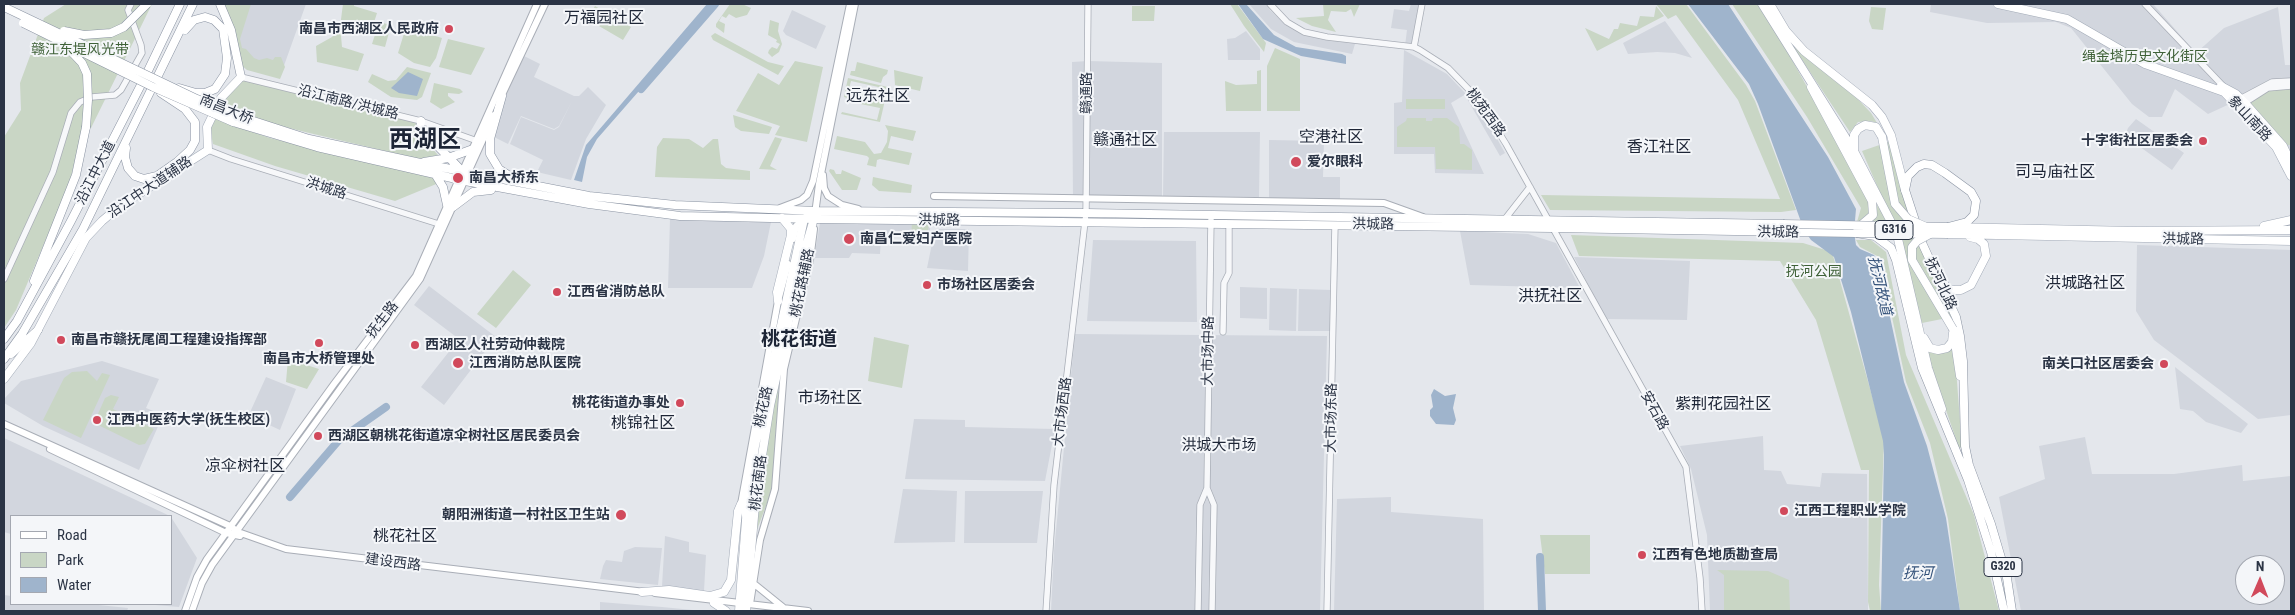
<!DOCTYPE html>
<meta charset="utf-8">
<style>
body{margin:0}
#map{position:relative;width:2295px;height:615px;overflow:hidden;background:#e4e7ec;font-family:"Roboto Condensed",sans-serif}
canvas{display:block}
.frame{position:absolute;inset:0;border:5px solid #2b3445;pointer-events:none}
.legend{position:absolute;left:10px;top:515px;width:162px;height:90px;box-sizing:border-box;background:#f4f6f9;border:1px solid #a4a8b1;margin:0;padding:6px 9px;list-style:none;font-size:15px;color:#2b3445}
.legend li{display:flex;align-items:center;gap:10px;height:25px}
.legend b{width:25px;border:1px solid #a4a8b1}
.north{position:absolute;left:2235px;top:555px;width:50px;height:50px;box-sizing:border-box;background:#f4f6f9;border:1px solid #a4a8b1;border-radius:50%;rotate:1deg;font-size:14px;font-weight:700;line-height:20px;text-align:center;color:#2b3445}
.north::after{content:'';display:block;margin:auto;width:18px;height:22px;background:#d1495b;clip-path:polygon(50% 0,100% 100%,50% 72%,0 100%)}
</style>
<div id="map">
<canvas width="2295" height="615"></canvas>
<div class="frame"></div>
<ul class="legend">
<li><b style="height:6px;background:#fff"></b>Road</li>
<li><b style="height:14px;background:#c9d6c5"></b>Park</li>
<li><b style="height:14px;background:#9fb4cc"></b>Water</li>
</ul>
<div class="north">N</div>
</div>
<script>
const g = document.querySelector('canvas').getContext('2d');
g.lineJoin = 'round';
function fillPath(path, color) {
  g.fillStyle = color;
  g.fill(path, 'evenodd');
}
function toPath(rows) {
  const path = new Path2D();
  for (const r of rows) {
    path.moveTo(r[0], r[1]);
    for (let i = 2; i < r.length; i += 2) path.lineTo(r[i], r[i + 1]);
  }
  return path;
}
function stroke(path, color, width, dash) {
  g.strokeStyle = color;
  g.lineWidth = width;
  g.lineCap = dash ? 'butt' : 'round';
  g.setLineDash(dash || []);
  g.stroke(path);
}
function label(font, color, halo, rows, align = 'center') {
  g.font = font + ' "Roboto Condensed","Noto Sans SC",sans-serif';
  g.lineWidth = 4;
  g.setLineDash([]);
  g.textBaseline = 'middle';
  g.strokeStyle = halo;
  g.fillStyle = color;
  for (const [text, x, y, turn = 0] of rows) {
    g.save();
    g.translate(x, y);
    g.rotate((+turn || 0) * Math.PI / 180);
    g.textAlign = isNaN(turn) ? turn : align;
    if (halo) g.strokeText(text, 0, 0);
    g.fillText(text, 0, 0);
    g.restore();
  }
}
const built = toPath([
 [226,4,306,4,281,74,243,64],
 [1249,4,1267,4,1270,10,1285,24,1304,33,1397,46,1397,48,1355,44,1352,54,1294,42,1271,29],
 [1411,4,1420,4,1414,47,1405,46,1407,30,1391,28,1394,9,1409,11],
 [1931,4,2153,4,2196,53,2224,28,2278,7,2285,65,2291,65,2291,172,2284,173,2274,151,2234,102,2208,114,2175,89,2162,117,2149,117,2132,104,2071,28,2056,22,1987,23,1930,12],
 [792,10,826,26,816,49,786,35,783,31],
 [1665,21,1692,58,1675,53,1657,52,1628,54,1623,43],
 [1246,31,1260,49,1260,60,1228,60,1227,39,1235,38],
 [1404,50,1447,74,1466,94,1451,103,1484,174,1435,173,1434,154,1394,154,1394,103,1402,102],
 [522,55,540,64,534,77,574,96,579,96,588,87,606,105,586,139,571,180,537,172,543,160,510,144,521,117,554,130,559,127,572,101,559,126,554,129,521,116,508,144,492,136,503,97],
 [1088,61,1162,63,1162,203,1073,201,1072,62],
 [1472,94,1505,153,1500,156,1466,97],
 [2136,119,2184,153,2172,170,2125,136,2128,128],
 [1164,132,1260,132,1259,197,1163,196],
 [1269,140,1324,141,1323,177,1340,177,1340,199,1269,200],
 [670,219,771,222,764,256,752,288,668,288],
 [824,221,931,222,928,244,908,242,908,237,881,236,880,254,852,253,849,258,814,258,820,223],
 [935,229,969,229,968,271,927,268],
 [1460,231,1528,234,1556,243,1580,288,1470,285],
 [1093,240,1196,241,1197,322,1087,321],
 [2137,245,2291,250,2291,415,2258,419,2154,340,2136,311],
 [1574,257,1690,261,1687,320,1606,319],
 [429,286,496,337,444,405,421,387,459,339,414,305],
 [1240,287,1267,288,1267,319,1240,318],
 [1270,288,1297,289,1296,331,1269,330],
 [1299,289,1332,290,1331,331,1298,331],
 [1075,334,1327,336,1320,611,1051,611,1054,551],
 [102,361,159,379,146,408,163,415,139,470,43,426,4,403,4,399,21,381],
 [2175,367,2248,424,2241,433,2206,422,2193,411,2180,409],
 [266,377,296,389,280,430,252,417,251,410],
 [914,419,965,420,965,427,1055,429,1045,481,905,479],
 [1763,436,1764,470,1781,471,1787,484,1820,487,1822,473,1867,474,1868,611,1710,611,1707,535,1691,469,1680,446],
 [2085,437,2092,474,2174,474,2242,465,2243,481,2291,476,2291,611,2021,611,1999,497,2045,479,2039,446],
 [2245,565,2275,565,2275,595,2245,595],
 [4,438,170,516,11,516,11,534,4,532],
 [903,489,957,491,955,542,894,543],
 [965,491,1043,491,1037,543,964,543],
 [1391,497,1391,512,1483,519,1484,611,1334,611,1337,499],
 [171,517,197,558,179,607,143,604,171,604],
 [665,536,689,542,689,552,706,555,704,591,662,586],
 [635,547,662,548,658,585,600,579,603,566,606,560,622,562,624,551],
 [4,595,11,596,11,604,89,604,128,608,127,611,4,611],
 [600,602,662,607,703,611,600,611]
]);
const green = toPath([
 [66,4,152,4,91,128,82,131,69,185,16,310,4,328,4,137,21,110,20,83,44,18],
 [224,4,251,4,240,39,242,48,246,49,254,58,259,60,267,58,273,60,275,57,281,57,285,67,280,79,247,70,240,64,234,30],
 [343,4,354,4,354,6,377,13,370,35,340,27],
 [730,4,742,4,751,8,747,15,736,18,729,14,726,18,722,16,719,21,725,24,724,33,716,27,716,24],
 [1230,4,1237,4,1266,43,1264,52,1244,26],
 [1323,4,1360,4,1354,17,1351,9,1346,12,1331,11,1328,20,1336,32,1312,26,1296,18,1324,16],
 [1656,4,1686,4,1746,85,1755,101,1796,210,1781,212,1550,210,1541,195,1780,199,1738,100,1676,15,1668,19],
 [1732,4,1761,4,1861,184,1885,216,1890,229,1855,229,1861,208,1807,117],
 [595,6,631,27,623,40,587,19],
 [1132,6,1155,6,1154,21,1132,21],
 [1656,6,1664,16,1597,51,1585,28,1609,39,1614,29,1618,29,1620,23,1637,26,1640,16,1654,17],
 [1871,7,1886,8,1883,30,1872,29,1869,21],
 [770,20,779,23,778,31,782,44,779,52,772,57,768,53,769,50,772,47,777,49,780,44,776,42,777,40,768,35],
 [379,22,391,25,385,47,372,44],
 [406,27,442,38,436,58,430,67,414,63,398,53],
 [337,31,345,33,341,36,342,47,364,54,358,71,317,62,316,46,332,37],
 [715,33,768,62,784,66,778,75,713,40,711,36],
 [1786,36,1854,95,1871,113,1877,123,1871,121,1858,122,1850,132],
 [448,39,485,48,471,75,439,67],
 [1275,48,1300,59,1300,111,1267,111,1267,66],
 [795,61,823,67,807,142,775,135,780,126,736,111,758,73,779,85],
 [857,62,888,70,887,74,883,77,881,83,850,75,851,71,855,71],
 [407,67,431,73,422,97,417,100,391,97,368,82,372,74,388,81,396,80],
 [894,70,923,77,920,91,895,85],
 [1261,70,1261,111,1226,111,1225,81,1236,85,1257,84,1257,71],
 [242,78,417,123,418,133,438,155,419,159,301,131,266,122,221,103],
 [848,78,888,87,880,122,841,114,842,112,877,120,880,108,846,101,847,98,844,97],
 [851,81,883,88,882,98,849,89],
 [434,83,460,89,463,92,459,94,448,93,448,96,455,102,441,109,430,102],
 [2291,87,2291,145,2285,145,2247,102,2269,90],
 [1406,99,1445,99,1445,109,1406,109],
 [733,115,772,127,769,134,741,131,735,127],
 [1407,118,1426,118,1426,121,1432,121,1433,118,1447,118,1459,127,1460,144,1464,144,1472,150,1472,170,1436,169,1435,147,1397,147,1397,127,1406,121],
 [215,119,270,138,446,180,395,201,275,166,213,144,210,129],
 [885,125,916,131,913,141,891,136,888,148,912,153,909,165,880,159,877,160,876,167,867,165,869,158,867,156,834,149,837,136,865,142,874,154,881,153,887,142,888,131],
 [775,137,782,139,770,166,777,170,759,169],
 [663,138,689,139,703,148,713,139,718,139,721,164,726,168,750,171,750,180,655,177,657,147],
 [1891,141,1905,201,1952,317,1922,323,1901,241,1862,151],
 [830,169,834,170,836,174,841,174,842,170,861,178,857,190,842,190,829,171],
 [873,177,912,185,911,193,879,191,872,185],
 [912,222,929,224,926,242,911,240],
 [1571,235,1803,243,1832,252,1884,439,1879,585,1881,611,1870,611,1868,602,1869,470,1861,470,1816,320,1780,261,1579,256],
 [1856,240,1871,240,1886,252,1906,355,1974,515,1999,611,1960,611,1948,519,1930,443,1906,382,1879,257,1860,247],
 [513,270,531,285,496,328,477,314],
 [874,337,909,345,902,388,868,381],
 [1954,343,1962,447,1959,448,1925,349],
 [288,359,319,369,307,389,286,382],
 [780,368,772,490,755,535,754,485],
 [87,371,97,381,102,373,110,375,81,438,43,420,64,378,72,372],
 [111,395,119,397,113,409,154,429,145,444,139,445,94,423,105,398],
 [1540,535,1590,535,1590,574,1545,574],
 [1717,570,1768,571,1789,580,1790,611,1724,611,1724,575]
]);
const water = toPath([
 [707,4,715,4,597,139,587,157,582,182,574,180,586,145],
 [1238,4,1246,4,1274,35,1296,47,1342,54,1346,56,1346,64,1301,56,1263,39],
 [1688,4,1728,4,1828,157,1856,209,1854,232,1856,245,1860,249,1874,255,1878,261,1904,382,1927,446,1946,518,1960,611,1881,611,1884,455,1883,441,1851,312,1834,257,1811,240,1804,230,1758,104,1749,84],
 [408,72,423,79,417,96,399,93,391,88],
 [1434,389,1445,396,1456,394,1453,408,1456,420,1454,425,1436,424,1430,416,1430,410,1433,407,1431,395]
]);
const river = toPath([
 [641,89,715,4],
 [290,497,339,440,386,407],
 [1540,557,1542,611]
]);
const tertiary = toPath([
 [1270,4,1287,22,1304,32,1327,37,1414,47,1420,50,1448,68,1478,99,1506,144,1686,467,1700,578,1702,611],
 [2145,4,2224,87],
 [1414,47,1422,4],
 [241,77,421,121,480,142],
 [2238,100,2272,82,2291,81],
 [2243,104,2268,88,2291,86],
 [208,150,231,159,442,225],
 [1505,219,1530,187],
 [4,279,53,172,71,113,80,102,92,97,115,95,121,90,142,53,141,45,128,10,131,4],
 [1223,332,1224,283,1229,273,1229,224],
 [1207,488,1214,505,1212,611],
 [1046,611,1054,485,1086,213,1088,4],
 [1198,611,1200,505,1207,488,1211,220],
 [1327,611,1335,225]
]);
const secondary = toPath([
 [500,99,545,4],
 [823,175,824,188,828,196,842,205,858,209],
 [934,196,1384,203,1423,217],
 [780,208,801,200,807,195,813,181,850,4],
 [815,214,819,184,855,4],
 [793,239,796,226,804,219],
 [4,424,230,526,238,532,286,549,645,592],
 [50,449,226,533,240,536],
 [746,518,741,504,778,301,788,264],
 [753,583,784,608],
 [655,593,808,611],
 [750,604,760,540,775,489,784,369,810,260,814,229],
 [185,611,197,577,207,559,334,384,416,276,537,4],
 [192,611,202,583,212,565,420,279,494,115]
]);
const primary = toPath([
 [1762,4,1854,151,1890,220,1898,239,1928,368,1942,409],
 [1770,4,1786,31,1804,51,1872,105,1882,117,1891,135,1905,190],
 [1998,4,2067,19,2145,64,2224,92,2276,147,2291,176],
 [2221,86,2236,94,2245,103,2283,146,2291,163],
 [1811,87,1872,201,1873,215,1860,226],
 [1854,150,1854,135,1858,129,1865,125,1876,127,1882,137],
 [2264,226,2291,220],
 [1950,227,2133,231,2291,230],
 [1948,234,2291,241],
 [1939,279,1949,289,1954,290,1961,290,1971,285,1986,256,1984,244,1978,239,1970,237],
 [778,301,777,292,791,235,791,229,782,218],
 [1953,329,1960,376],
 [1924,338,1930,348,1938,350,1947,348,1952,342,1953,333],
 [4,379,31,343,86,238,102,221,120,206,208,150,207,127,221,98,241,77],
 [642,592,669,590,710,596,724,592,731,580,738,511,741,504],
 [714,603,726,611],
 [739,611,748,494,755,446,804,219,816,211],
 [746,611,756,493,770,406,802,260,815,215]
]);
const trunk = toPath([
 [220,4,231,30,241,77],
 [179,88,196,93,205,93,215,89,225,74,227,58,223,29,214,20,205,17,194,20,185,30],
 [502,96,490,139,490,154,499,169,513,178],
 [235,115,309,139,425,164,589,196,675,205,816,211,1086,213,1783,224],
 [421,121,420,128,462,171],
 [233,122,317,147,465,181,589,204,680,216,815,219,1552,228,1856,233,1875,236,1891,248,1896,260,1922,368,1968,480,1991,552,2004,611],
 [126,148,125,157,128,168,135,176,144,179,157,176,177,162,190,150,195,141,195,122,185,109,161,93],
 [424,162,448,158,473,149],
 [435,174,443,187,447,205],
 [453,207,473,192,491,190],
 [1948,227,1967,222,1974,215,1976,201,1971,192,1945,173,1932,165,1924,164,1917,167,1908,176,1905,190,1923,245,1956,317,1960,336,1963,361,1965,446,1969,465,1991,524,2007,578,2012,611],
 [34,281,76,175,86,127],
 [4,339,17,321,71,221,145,77,180,4],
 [11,354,38,330],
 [4,359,22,334,83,229,193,4]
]);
const primaryBridge = toPath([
 [1882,137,1895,204,1908,219,1924,226],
 [1930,234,1917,241,1912,247,1912,260,1953,329]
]);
const trunkBridge = toPath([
 [4,7,197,99,235,115],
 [23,23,153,87,233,122],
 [64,31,84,35,111,33,124,27,147,4],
 [66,46,82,63,87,74,88,100,86,127],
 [1783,224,1948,227],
 [1856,233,1948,234]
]);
const markers = [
 [449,29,5,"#d1495b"],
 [2203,141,5,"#d1495b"],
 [1296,162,6,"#d1495b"],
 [458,178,6,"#d1495b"],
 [849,239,6,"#d1495b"],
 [927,285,5,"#d1495b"],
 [557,292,5,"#d1495b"],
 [61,340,5,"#d1495b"],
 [319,343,5,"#d1495b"],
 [415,345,5,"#d1495b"],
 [458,363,6,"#d1495b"],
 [2164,364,5,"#d1495b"],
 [680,403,5,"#d1495b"],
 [97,420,5,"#d1495b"],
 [318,436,5,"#d1495b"],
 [1784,511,5,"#d1495b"],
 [621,515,6,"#d1495b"],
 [1642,555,5,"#d1495b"]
];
const shields = [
 [1894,230,38],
 [2003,567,38]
];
const shieldNames = [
 ["G316",1894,230],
 ["G320",2003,567]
];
const poiNames = [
 ["南昌市西湖区人民政府",439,29,"right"],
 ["十字街社区居委会",2193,141,"right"],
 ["爱尔眼科",1307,162],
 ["南昌大桥东",469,178],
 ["南昌仁爱妇产医院",860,239],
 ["市场社区居委会",937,285],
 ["江西省消防总队",567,292],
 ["南昌市赣抚尾闾工程建设指挥部",71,340],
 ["西湖区人社劳动仲裁院",425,345],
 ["南昌市大桥管理处",319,359,"center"],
 ["江西消防总队医院",469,363],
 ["南关口社区居委会",2154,364,"right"],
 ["桃花街道办事处",670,403,"right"],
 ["江西中医药大学(抚生校区)",107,420],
 ["西湖区朝桃花街道凉伞树社区居民委员会",328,436],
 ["江西工程职业学院",1794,511],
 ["朝阳洲街道一村社区卫生站",610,515,"right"],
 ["江西有色地质勘查局",1652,555]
];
const parkNames = [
 ["赣江东堤风光带",80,50],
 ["绳金塔历史文化街区",2145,57],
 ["抚河公园",1814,272]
];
const streetNames = [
 ["赣通路",1087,93,-90],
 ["沿江南路/洪城路",348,103,14],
 ["南昌大桥",226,110,22],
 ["桃苑西路",1485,113,54],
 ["象山南路",2249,119,47],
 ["沿江中大道",96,173,-63],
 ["沿江中大道辅路",150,188,-34],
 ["洪城路",326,189,18],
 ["洪城路",939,221,1],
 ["洪城路",1373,225,1],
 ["洪城路",1778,233,1],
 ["洪城路",2183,240,1],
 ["桃花路辅路",803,283,-78],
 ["抚河北路",1940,284,65],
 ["抚生路",383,320,-52],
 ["大市场中路",1209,351,-89],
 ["桃花路",764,407,-78],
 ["安石路",1654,411,61],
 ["大市场西路",1063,412,-83],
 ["大市场东路",1332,418,-89],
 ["桃花南路",759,483,-83],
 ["建设西路",393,563,7]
];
const waterNames = [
 ["抚河故道",1879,286,77],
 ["抚河",1918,574]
];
const neighbourhoodNames = [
 ["洪城大市场",1219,446]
];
const quarterNames = [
 ["万福园社区",604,19],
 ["远东社区",878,97],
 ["空港社区",1331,138],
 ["赣通社区",1125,141],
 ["香江社区",1659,148],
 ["司马庙社区",2055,173],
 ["洪城路社区",2085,284],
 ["洪抚社区",1550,297],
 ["市场社区",830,399],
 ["紫荆花园社区",1723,405],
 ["桃锦社区",643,424],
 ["凉伞树社区",245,467],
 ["桃花社区",405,537]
];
const districtNames = [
 ["桃花街道",799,340]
];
const townNames = [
 ["西湖区",425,141]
];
fillPath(built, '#d2d6de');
fillPath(green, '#c9d6c5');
fillPath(water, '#9fb4cc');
stroke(river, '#9fb4cc', 8);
stroke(tertiary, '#a9aeb7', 7);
stroke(secondary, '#a9aeb7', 8);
stroke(primary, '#a3abb8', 9);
stroke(trunk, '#8b94a3', 9);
stroke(tertiary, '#f7f8fa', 5.5);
stroke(secondary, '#fff', 6);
stroke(primary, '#fff', 8);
stroke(trunk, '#fff', 8);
stroke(primaryBridge, '#a3abb8', 9, []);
stroke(trunkBridge, '#8b94a3', 9, []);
stroke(primaryBridge, '#fff', 8);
stroke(trunkBridge, '#fff', 8);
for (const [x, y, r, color] of markers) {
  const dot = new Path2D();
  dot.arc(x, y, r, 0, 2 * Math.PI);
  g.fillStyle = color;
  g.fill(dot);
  stroke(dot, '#f4f6f9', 2);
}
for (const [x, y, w] of shields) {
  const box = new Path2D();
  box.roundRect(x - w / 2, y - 9.5, w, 19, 4);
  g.fillStyle = '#f4f6f9';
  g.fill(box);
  stroke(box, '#2b3445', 1);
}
label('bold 12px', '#2b3445', null, shieldNames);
label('bold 14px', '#2b3445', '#f4f6f9', poiNames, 'left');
label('14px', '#3f6138', '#f4f6f9', parkNames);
label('14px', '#2b3445', '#f4f6f9', streetNames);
label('italic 15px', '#34527a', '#f4f6f9', waterNames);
label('15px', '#1d2536', '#f4f6f9', neighbourhoodNames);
label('16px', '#1d2536', '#f4f6f9', quarterNames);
label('bold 19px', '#1d2536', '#f4f6f9', districtNames);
label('bold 24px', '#1d2536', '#f4f6f9', townNames);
</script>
